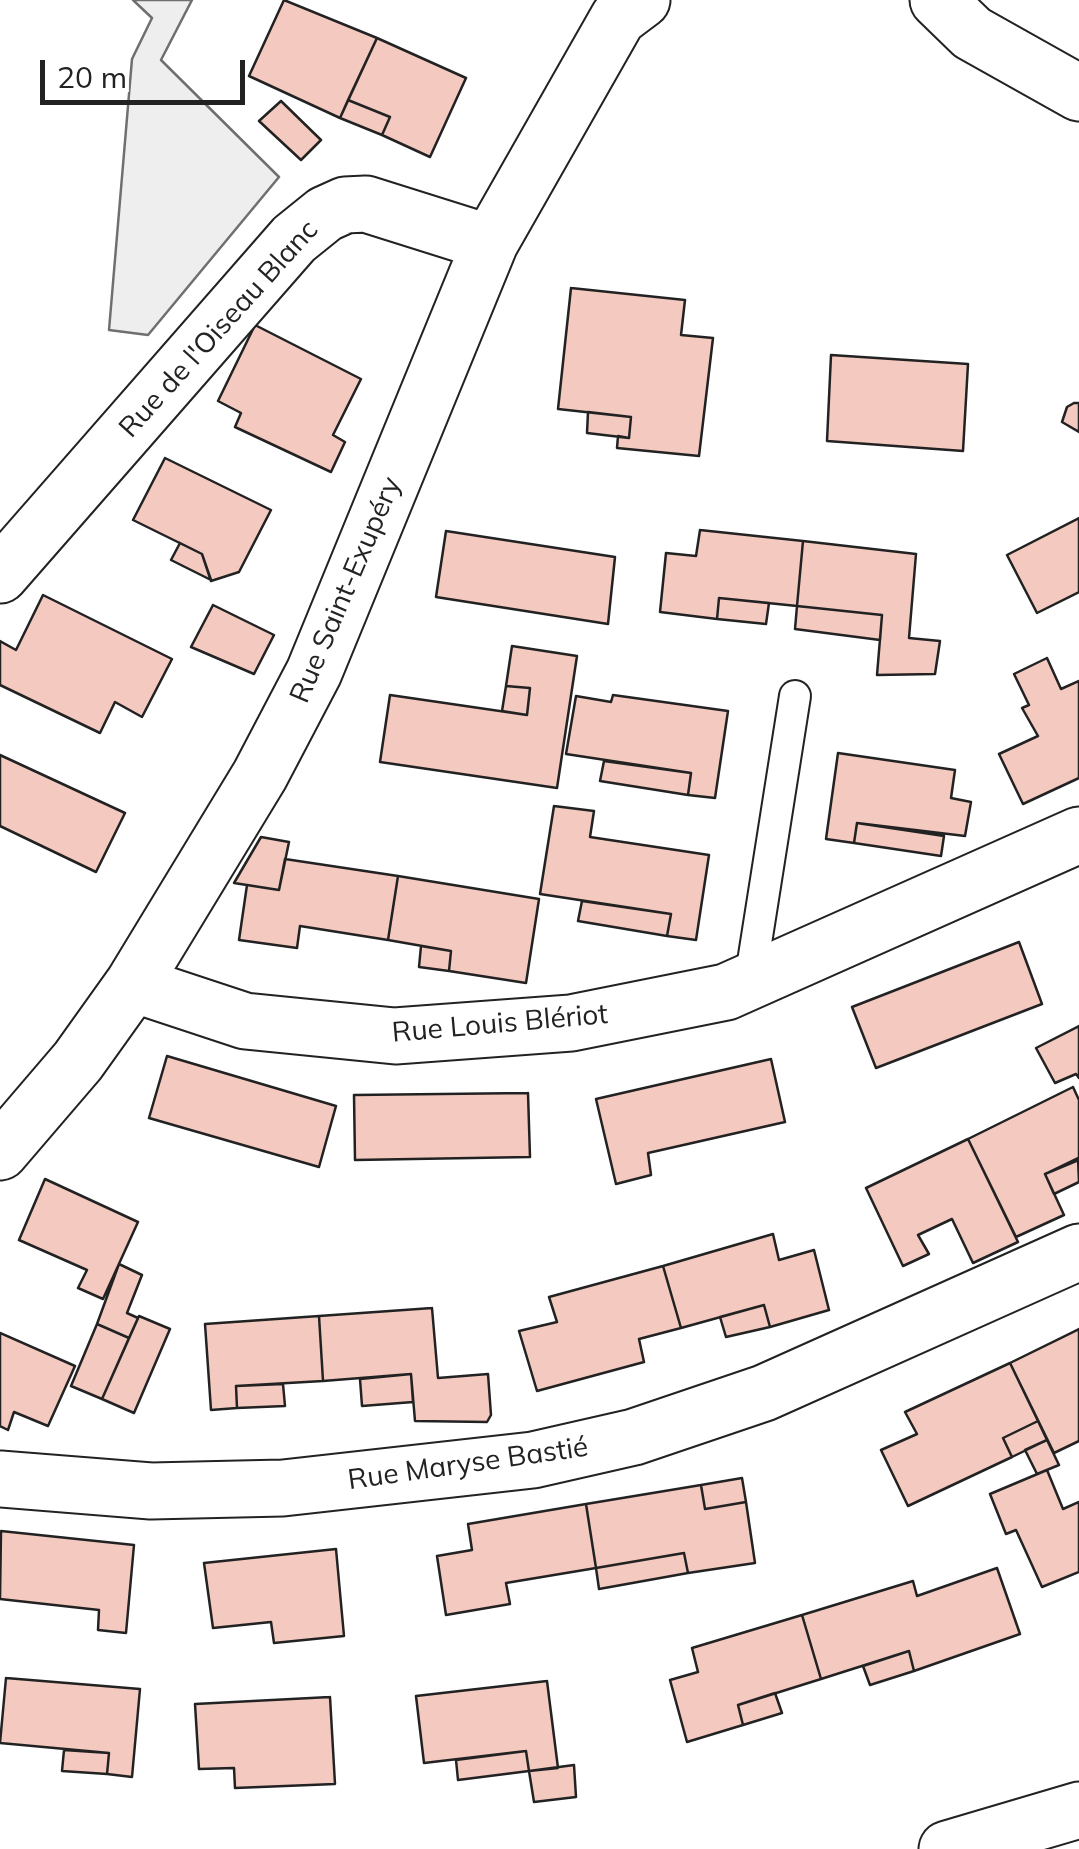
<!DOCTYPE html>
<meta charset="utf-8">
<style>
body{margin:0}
#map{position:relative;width:1079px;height:1849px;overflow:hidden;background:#fff;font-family:Mulish,sans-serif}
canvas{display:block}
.scale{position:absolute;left:40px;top:60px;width:205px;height:45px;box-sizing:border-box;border:5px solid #222;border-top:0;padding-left:12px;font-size:30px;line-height:35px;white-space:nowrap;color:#222;-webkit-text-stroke:8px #fff;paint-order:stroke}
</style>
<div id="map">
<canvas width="1079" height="1849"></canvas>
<div class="scale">20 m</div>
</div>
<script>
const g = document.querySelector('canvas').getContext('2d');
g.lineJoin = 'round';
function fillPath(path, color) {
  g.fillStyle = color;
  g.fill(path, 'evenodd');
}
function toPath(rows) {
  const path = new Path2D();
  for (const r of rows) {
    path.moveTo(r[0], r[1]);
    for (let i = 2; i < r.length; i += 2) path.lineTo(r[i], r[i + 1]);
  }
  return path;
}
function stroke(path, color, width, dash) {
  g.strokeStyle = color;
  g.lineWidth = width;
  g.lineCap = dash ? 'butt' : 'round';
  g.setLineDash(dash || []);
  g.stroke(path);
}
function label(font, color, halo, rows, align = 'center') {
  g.font = font + ' Mulish,sans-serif';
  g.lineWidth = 8;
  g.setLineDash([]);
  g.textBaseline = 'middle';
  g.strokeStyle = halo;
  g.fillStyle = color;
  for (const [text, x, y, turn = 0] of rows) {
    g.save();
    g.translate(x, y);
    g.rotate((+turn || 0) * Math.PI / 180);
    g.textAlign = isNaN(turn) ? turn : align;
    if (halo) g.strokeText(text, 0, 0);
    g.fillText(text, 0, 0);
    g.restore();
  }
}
const green = toPath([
 [133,0,192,0,161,60,279,177,148,335,109,330,132,59,152,18,133,0]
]);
const building = toPath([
 [284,0,377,38,340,118,249,76,284,0],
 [377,38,466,78,430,157,382,135,390,117,348,100,377,38],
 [348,100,390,117,382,135,340,118,348,100],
 [281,101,321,140,301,160,259,121,281,101],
 [571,288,685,300,681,335,713,338,699,456,617,448,618,436,629,438,631,417,558,409,571,288],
 [255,325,361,379,333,435,345,442,331,472,235,427,241,413,218,401,255,325],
 [831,355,968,364,963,451,827,441,831,355],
 [1074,403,1079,403,1079,432,1062,422,1067,407,1074,403],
 [588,412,631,417,629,438,587,433,588,412],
 [165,458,271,510,239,572,211,581,202,554,133,520,165,458],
 [1079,518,1079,592,1037,613,1007,555,1079,518],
 [700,530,803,541,797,606,719,598,717,619,660,612,666,553,696,556,700,530],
 [446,531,615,557,608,624,436,597,446,531],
 [803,541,916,554,909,638,940,641,935,674,877,675,882,615,797,606,803,541],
 [180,543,202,554,211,580,171,560,180,543],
 [43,595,172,659,142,717,115,702,100,733,0,685,0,641,16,650,43,595],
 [719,598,769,603,766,624,717,619,719,598],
 [213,605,274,635,254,674,191,647,213,605],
 [797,606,882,615,880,640,795,629,797,606],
 [512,646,577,656,557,788,380,762,390,695,527,715,530,688,506,686,512,646],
 [1047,658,1061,689,1079,681,1079,778,1023,804,999,754,1038,736,1022,708,1029,705,1014,674,1047,658],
 [506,686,530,688,527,715,502,711,506,686],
 [613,695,728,711,715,798,688,795,691,773,566,754,576,696,611,702,613,695],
 [838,753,955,770,951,798,971,802,965,836,857,823,854,843,826,839,838,753],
 [0,755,125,813,96,872,0,826,0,755],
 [604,761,691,773,688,795,600,781,604,761],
 [554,806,594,811,590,837,709,855,696,940,667,936,671,914,540,894,554,806],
 [857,823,944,836,941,856,854,843,857,823],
 [261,837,289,842,279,890,234,883,261,837],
 [285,859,398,876,388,940,300,926,297,948,239,940,247,885,279,890,285,859],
 [398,876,539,899,526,983,449,971,451,951,388,940,398,876],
 [582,901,671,914,667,936,578,921,582,901],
 [1019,942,1042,1004,876,1068,852,1007,1019,942],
 [421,946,451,951,449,971,419,967,421,946],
 [1079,1026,1079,1078,1076,1074,1055,1083,1036,1048,1079,1026],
 [167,1056,336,1106,319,1167,149,1118,167,1056],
 [771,1059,785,1122,648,1153,651,1175,616,1184,596,1099,771,1059],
 [1073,1087,1079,1100,1079,1160,1045,1174,1064,1215,1016,1237,968,1139,1073,1087],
 [528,1093,530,1157,355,1160,354,1095,528,1093],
 [968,1139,1018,1242,973,1263,952,1219,918,1235,929,1254,903,1266,866,1188,968,1139],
 [1078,1158,1079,1182,1054,1194,1045,1174,1078,1158],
 [45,1179,138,1222,103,1299,78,1288,87,1270,19,1240,45,1179],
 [773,1234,779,1260,814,1250,829,1310,770,1327,764,1305,681,1328,663,1266,773,1234],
 [119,1264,142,1275,127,1313,138,1318,129,1338,97,1324,119,1264],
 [663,1266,681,1328,639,1339,644,1362,537,1391,519,1331,557,1322,549,1297,663,1266],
 [764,1305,770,1327,726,1337,720,1317,764,1305],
 [432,1308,438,1378,488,1374,491,1415,487,1422,415,1421,411,1374,323,1381,319,1316,432,1308],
 [139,1316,170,1329,134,1413,102,1399,139,1316],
 [319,1316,323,1381,236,1386,237,1408,211,1410,205,1324,319,1316],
 [97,1324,129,1338,102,1399,71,1386,97,1324],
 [1079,1329,1079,1441,1054,1453,1010,1363,1079,1329],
 [0,1333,75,1366,48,1426,14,1412,8,1430,0,1426,0,1333],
 [1010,1363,1038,1421,1003,1438,1012,1457,908,1506,881,1450,917,1434,905,1412,1010,1363],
 [411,1374,413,1402,362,1406,360,1379,411,1374],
 [283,1384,285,1406,237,1408,236,1386,283,1384],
 [1038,1421,1047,1440,1012,1457,1003,1438,1038,1421],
 [1047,1440,1059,1465,1037,1474,1025,1450,1047,1440],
 [1047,1470,1063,1509,1079,1502,1079,1572,1042,1587,1016,1530,1006,1534,990,1494,1047,1470],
 [742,1478,746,1502,705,1509,701,1485,742,1478],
 [701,1485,705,1509,746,1502,755,1563,688,1573,684,1553,596,1568,586,1504,701,1485],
 [586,1504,596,1568,506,1583,510,1604,446,1615,437,1556,472,1550,468,1524,586,1504],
 [1,1531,134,1545,126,1633,98,1630,99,1610,0,1599,1,1531],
 [336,1549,344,1636,274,1643,271,1622,213,1628,204,1563,336,1549],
 [684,1553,688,1573,599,1589,596,1568,684,1553],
 [997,1568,1020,1634,914,1671,909,1651,821,1679,802,1615,913,1581,917,1596,997,1568],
 [802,1615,821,1679,738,1705,743,1725,687,1742,670,1680,698,1672,692,1648,802,1615],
 [909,1651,914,1671,870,1685,863,1666,909,1651],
 [6,1678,140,1689,132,1777,107,1774,109,1753,0,1743,6,1678],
 [547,1681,558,1768,529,1771,526,1751,424,1763,416,1696,547,1681],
 [775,1693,782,1713,743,1725,738,1705,775,1693],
 [330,1697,335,1784,235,1788,234,1768,199,1769,195,1704,330,1697],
 [64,1750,109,1753,107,1774,62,1771,64,1750],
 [526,1751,529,1771,458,1780,456,1760,526,1751],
 [574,1765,576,1797,534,1802,529,1771,574,1765]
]);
const lane = toPath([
 [750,981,795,696]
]);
const street = toPath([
 [938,0,972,33,1079,93],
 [0,575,294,239,325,214,345,205,366,204,490,243],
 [133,984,245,1021,395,1036,571,1023,726,992,1079,835],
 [0,1152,78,1061,133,984,260,775,314,672,490,243,618,18,642,0],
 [0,1479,151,1491,283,1488,533,1460,634,1437,764,1393,1079,1252]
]);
const secondary = toPath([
 [947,1849,1079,1810]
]);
const streetNames = [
 ["Rue de l'Oiseau Blanc",219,329,-48],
 ["Rue Saint-Exupéry",346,590,-67],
 ["Rue Louis Blériot",500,1024,-5],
 ["Rue Maryse Bastié",468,1464,-8]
];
fillPath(green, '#eee');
stroke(green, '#6f6f6f', 2.5);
fillPath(building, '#f3c9c0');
stroke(building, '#222', 2.5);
stroke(lane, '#222', 34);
stroke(street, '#222', 59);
stroke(secondary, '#222', 59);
stroke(lane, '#fff', 30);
stroke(street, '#fff', 55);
stroke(secondary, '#fff', 55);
label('28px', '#222', '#fff', streetNames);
</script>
